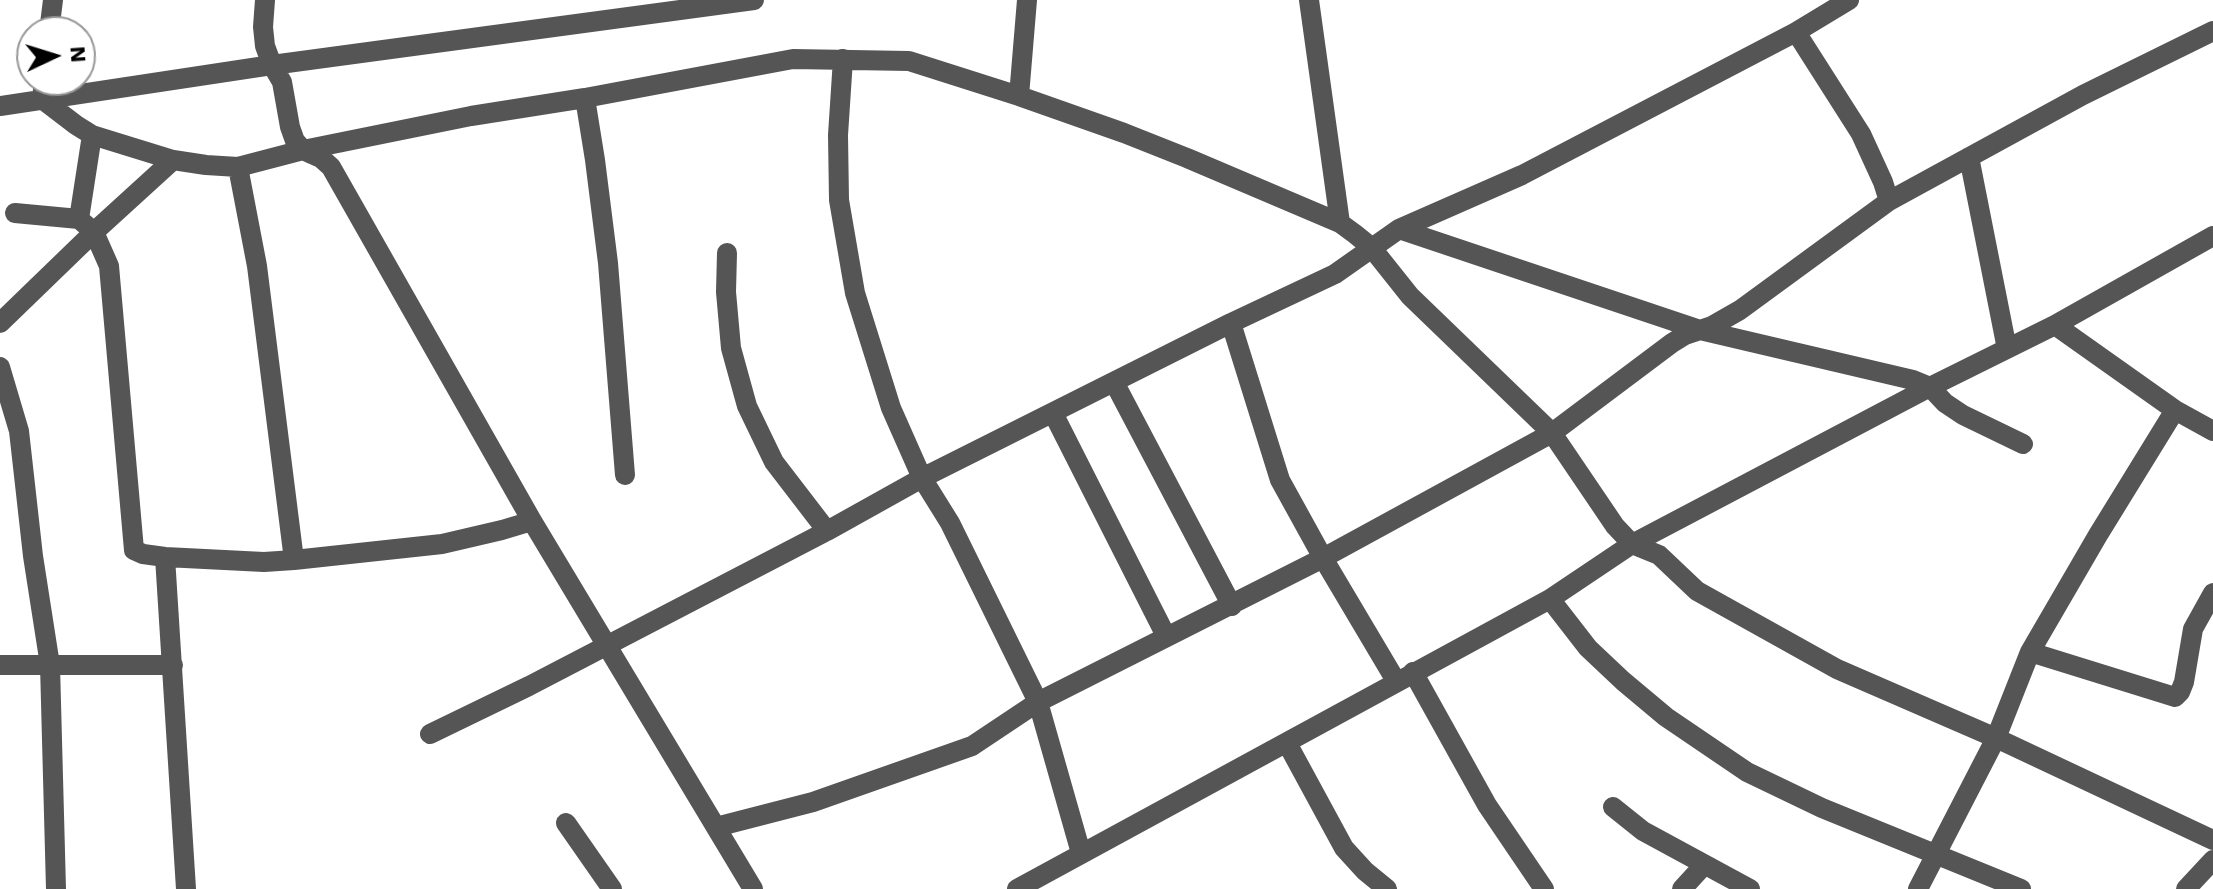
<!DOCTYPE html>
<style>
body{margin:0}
#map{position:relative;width:2213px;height:889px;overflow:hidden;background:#fff;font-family:"Work Sans",sans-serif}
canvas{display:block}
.north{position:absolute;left:16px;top:16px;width:80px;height:80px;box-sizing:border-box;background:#fff;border:2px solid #999;border-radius:50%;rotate:86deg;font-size:22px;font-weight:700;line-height:32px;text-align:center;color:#000}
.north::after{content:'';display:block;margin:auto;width:28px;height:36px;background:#000;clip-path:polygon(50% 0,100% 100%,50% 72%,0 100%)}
</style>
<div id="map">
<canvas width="2213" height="889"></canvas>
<div class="north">N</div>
</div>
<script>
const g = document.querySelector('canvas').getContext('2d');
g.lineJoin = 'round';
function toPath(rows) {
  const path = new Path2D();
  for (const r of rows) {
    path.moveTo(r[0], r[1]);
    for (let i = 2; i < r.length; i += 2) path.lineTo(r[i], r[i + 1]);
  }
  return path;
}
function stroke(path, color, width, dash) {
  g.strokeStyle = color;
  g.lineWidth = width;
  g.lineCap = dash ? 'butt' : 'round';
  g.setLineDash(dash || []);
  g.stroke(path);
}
const minor = toPath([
 [265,0,263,27,265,46,272,65,282,82,290,127,295,141,303,150,321,158,331,167,532,521,753,889],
 [1309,0,1340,223],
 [49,32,53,0],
 [1796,32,1861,134,1883,182,1889,201],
 [843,59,838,135,839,200,855,293,891,408,922,478,950,523,1038,702,1081,853],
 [44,80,42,99,76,125,92,135,173,160,206,165,238,167,303,150,471,116,585,98,793,59,909,61,1019,96,1124,133,1187,158,1340,223,1355,234,1371,247,1410,296,1552,433,1615,526,1632,544,1659,555,1697,591,1837,669,1996,738,2213,840],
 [1019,96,1027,0],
 [585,98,595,160,608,263,625,475],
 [0,106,272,65,754,0],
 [1969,157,2007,349],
 [238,167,257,266,294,560],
 [15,213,79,219,94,232,109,266,134,550,143,554,165,557,264,562,294,560,442,544,502,530,532,521],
 [79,219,92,135],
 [1399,229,1700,330,1913,380,1930,387,1945,403,1963,415,2023,444],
 [727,253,726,292,731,348,747,406,774,462,827,531],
 [0,323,94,232,173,160],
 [1231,323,1280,480,1323,558,1396,681],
 [2055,325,2175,410,2213,431],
 [0,367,19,431,33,556,50,665,56,889],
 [1114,382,1232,606],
 [1053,413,1166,636],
 [165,557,186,889],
 [1550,599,1588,648,1623,681,1666,717,1747,772,1822,808,2021,889],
 [2030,652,2175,697,2180,692,2184,682,2193,629,2213,593],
 [0,665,173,665],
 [1413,672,1487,805,1544,889],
 [430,734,529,686,827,531,922,478,1231,323,1335,274,1399,229,1522,175,1796,32,1849,0],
 [1287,743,1344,848,1365,871,1387,889],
 [1613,807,1643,831,1750,889],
 [566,823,612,889],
 [716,827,813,802,972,746,1038,702,1323,558,1552,433,1672,343,1685,335,1712,326,1740,310,1889,201,2083,95,2213,31],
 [1017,889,1550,599,1632,544,1930,387,2055,325,2213,236],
 [1682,889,1704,865],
 [1918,889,1996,738,2030,652,2098,535,2175,410],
 [2186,889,2213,860]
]);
stroke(minor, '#555', 20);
</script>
